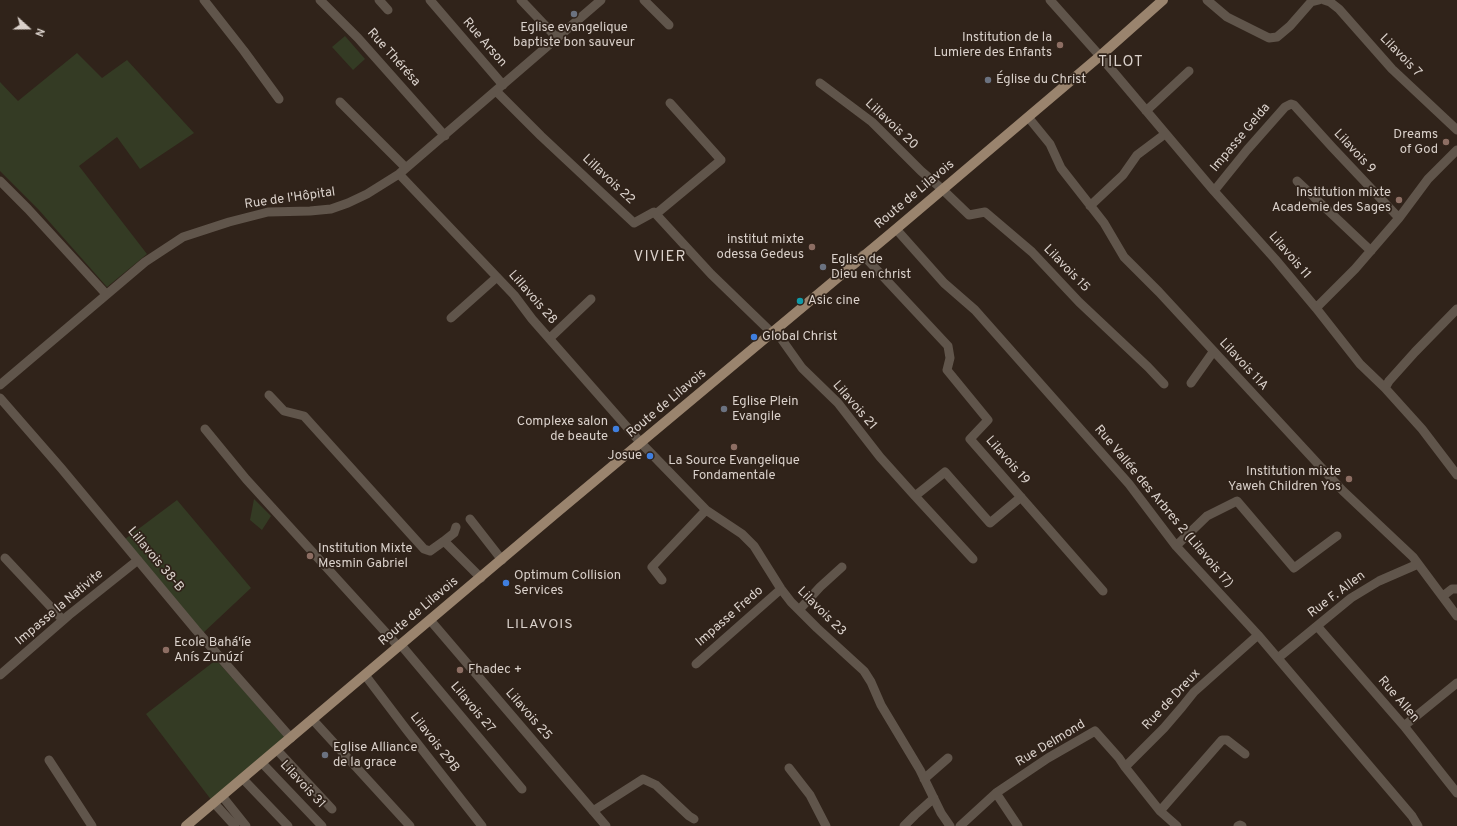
<!DOCTYPE html>
<meta charset="utf-8">
<style>
body{margin:0}
#map{position:relative;width:1457px;height:826px;overflow:hidden;background:#30231a;font-family:Overpass,sans-serif}
canvas{display:block}
.north{position:absolute;left:8px;top:8px;width:40px;height:40px;-webkit-text-stroke:3px #30231a;paint-order:stroke;rotate:111deg;font-size:11px;font-weight:700;line-height:16px;text-align:center;color:#dad1cb}
.north::after{content:'';display:block;margin:auto;width:14px;height:18px;background:#dad1cb;clip-path:polygon(50% 0,100% 100%,50% 72%,0 100%)}
</style>
<div id="map">
<canvas width="1457" height="826"></canvas>
<div class="north">N</div>
</div>
<script>
const g = document.querySelector('canvas').getContext('2d');
g.lineJoin = 'round';
function fillPath(path, color) {
  g.fillStyle = color;
  g.fill(path, 'evenodd');
}
function toPath(rows) {
  const path = new Path2D();
  for (const r of rows) {
    path.moveTo(r[0], r[1]);
    for (let i = 2; i < r.length; i += 2) path.lineTo(r[i], r[i + 1]);
  }
  return path;
}
function stroke(path, color, width, dash) {
  g.strokeStyle = color;
  g.lineWidth = width;
  g.lineCap = dash ? 'butt' : 'round';
  g.setLineDash(dash || []);
  g.stroke(path);
}
function label(font, color, halo, rows, align = 'center') {
  g.font = font + ' Overpass,sans-serif';
  g.lineWidth = 3.5;
  g.setLineDash([]);
  g.textBaseline = 'middle';
  g.strokeStyle = halo;
  g.fillStyle = color;
  for (const [text, x, y, turn = 0] of rows) {
    g.save();
    g.translate(x, y);
    g.rotate((+turn || 0) * Math.PI / 180);
    g.textAlign = isNaN(turn) ? turn : align;
    if (halo) g.strokeText(text, 0, 0);
    g.fillText(text, 0, 0);
    g.restore();
  }
}
const green = toPath([
 [345,36,365,59,353,70,332,47],
 [77,53,102,78,127,60,194,133,140,169,117,137,79,166,147,254,107,287,38,209,0,171,0,82,18,101],
 [254,499,271,516,262,530,250,520],
 [177,500,251,588,203,633,125,539],
 [216,660,287,738,212,801,146,714]
]);
const minor = toPath([
 [204,0,244,51,279,99],
 [320,0,358,38,445,136],
 [379,0,388,10],
 [430,0,503,85],
 [521,0,557,38],
 [644,0,669,25],
 [1050,0,1100,56,1214,191,1275,259,1316,308,1360,364,1385,388,1422,429,1457,475],
 [1207,0,1227,17,1269,38,1277,37,1290,26,1311,2,1319,0],
 [1324,0,1330,2,1339,9,1392,69,1457,130],
 [820,83,872,122,921,171,942,189,969,215,985,212,1032,252,1079,302,1148,367,1164,384],
 [496,91,541,136,634,223,654,212,711,274,772,333],
 [340,102,406,168],
 [1146,111,1189,71],
 [1028,117,1050,144,1061,168,1104,223,1124,257,1159,292,1343,491,1413,557,1457,616],
 [399,174,514,295,532,319,641,443,706,510,742,534,754,546,781,589,791,602,817,628,864,671,871,682,881,705,920,770,941,813,950,826],
 [0,181,28,209,106,294],
 [1297,181,1371,251],
 [1214,191,1247,150,1285,107,1291,104,1294,105,1332,147,1399,218],
 [1090,206,1123,175,1137,155,1165,134],
 [656,214,721,160,670,103],
 [896,229,944,283,975,310,1129,484,1176,546,1258,635,1412,816,1418,826],
 [863,255,948,346,950,358,947,370,988,420,970,439,1103,591],
 [1316,308,1355,269,1399,218,1428,179,1457,150],
 [451,318,497,277],
 [775,330,802,368,838,403,880,457,915,496,945,472,990,523,1021,497],
 [550,338,591,299],
 [1191,383,1213,352],
 [0,385,145,262,183,237,229,222,268,212,310,211,331,209,348,203,367,194,399,174,601,0],
 [1385,388,1389,381,1415,352,1457,309],
 [269,395,284,411,304,416,424,549,430,551,444,541,481,578],
 [0,398,61,468,196,630,291,738],
 [205,429,246,479,398,646],
 [915,496,973,559],
 [470,519,502,560],
 [444,541,454,533,456,527],
 [1176,546,1207,516,1237,501,1294,568,1337,536],
 [5,558,63,620],
 [662,580,652,567,706,510],
 [1443,596,1452,589,1457,589],
 [799,610,820,587,842,567],
 [430,620,606,826],
 [1317,626,1404,726,1457,793],
 [401,645,522,789],
 [1278,658,1351,598,1379,581,1418,564],
 [696,664,781,589],
 [0,675,69,615,138,560],
 [365,675,406,729,482,826],
 [313,720,410,826],
 [1404,726,1457,683],
 [277,750,332,809],
 [49,760,92,826],
 [262,763,322,826],
 [1125,767,1164,728,1182,707,1194,692,1258,635],
 [789,768,810,795,826,826],
 [243,779,288,826],
 [924,779,948,758],
 [996,793,1018,826],
 [222,796,246,826],
 [214,803,235,826],
 [593,811,643,779,656,785,689,816,694,819],
 [1160,811,1222,740,1227,740,1245,754],
 [904,826,915,815,934,798],
 [960,826,996,793,1048,758,1095,731,1119,758,1125,767,1160,811,1177,826],
 [1238,826,1240,825,1242,826]
]);
const major = toPath([
 [186,826,555,514,896,229,1100,56,1163,0]
]);
const markers = [
 [574,14,4,"#6b7280"],
 [1060,45,4,"#8d6e63"],
 [988,80,4,"#6b7280"],
 [1446,142,4,"#8d6e63"],
 [1399,200,4,"#8d6e63"],
 [812,247,4,"#8d6e63"],
 [823,267,4,"#6b7280"],
 [800,301,4,"#0f9aa8"],
 [754,337,4,"#3f7fe0"],
 [724,409,4,"#6b7280"],
 [616,429,4,"#3f7fe0"],
 [734,447,4,"#8d6e63"],
 [650,456,4,"#3f7fe0"],
 [1349,479,4,"#8d6e63"],
 [310,556,4,"#8d6e63"],
 [506,583,4,"#3f7fe0"],
 [166,650,4,"#8d6e63"],
 [460,670,4,"#8d6e63"],
 [325,755,4,"#6b7280"]
];
const poiNames = [
 ["Eglise evangelique",574,28,"center"],
 ["baptiste bon sauveur",574,43,"center"],
 ["Institution de la",1052,38,"right"],
 ["Lumiere des Enfants",1052,53,"right"],
 ["Église du Christ",996,80],
 ["Dreams",1438,135,"right"],
 ["of God",1438,150,"right"],
 ["Institution mixte",1391,193,"right"],
 ["Academie des Sages",1391,208,"right"],
 ["institut mixte",804,240,"right"],
 ["odessa Gedeus",804,255,"right"],
 ["Eglise de",831,260],
 ["Dieu en christ",831,275],
 ["Asic cine",808,301],
 ["Global Christ",762,337],
 ["Eglise Plein",732,402],
 ["Evangile",732,417],
 ["Complexe salon",608,422,"right"],
 ["de beaute",608,437,"right"],
 ["Josue",642,456,"right"],
 ["La Source Evangelique",734,461,"center"],
 ["Fondamentale",734,476,"center"],
 ["Institution mixte",1341,472,"right"],
 ["Yaweh Children Yos",1341,487,"right"],
 ["Institution Mixte",318,549],
 ["Mesmin Gabriel",318,564],
 ["Optimum Collision",514,576],
 ["Services",514,591],
 ["Ecole Bahá'íe",174,643],
 ["Anís Zunúzí",174,658],
 ["Fhadec +",468,670],
 ["Eglise Alliance",333,748],
 ["de la grace",333,763]
];
const streetNames = [
 ["Rue Arson",484,43,49],
 ["Lilavois 7",1400,56,46],
 ["Rue Thérésa",393,58,48],
 ["Lillavois 20",891,125,43],
 ["Impasse Gelda",1241,138,-50],
 ["Lilavois 9",1354,152,47],
 ["Lillavois 22",608,180,43],
 ["Route de Lilavois",915,195,-40],
 ["Rue de l'Hôpital",290,199,-8],
 ["Lilavois 11",1289,256,49],
 ["Lilavois 15",1066,269,46],
 ["Lillavois 28",532,298,49],
 ["Lilavois 11A",1243,365,47],
 ["Route de Lilavois",667,404,-40],
 ["Lilavois 21",854,406,49],
 ["Lilavois 19",1007,461,49],
 ["Rue Vallée des Arbres 2 (Lilavois 17)",1163,507,50],
 ["Lillavois 38-B",155,560,50],
 ["Rue F. Allen",1337,595,-37],
 ["Impasse la Nativite",60,608,-40],
 ["Route de Lilavois",419,612,-40],
 ["Lilavois 23",821,612,45],
 ["Impasse Fredo",730,617,-41],
 ["Rue de Dreux",1172,700,-47],
 ["Rue Allen",1398,700,49],
 ["Lilavois 27",472,708,50],
 ["Lilavois 25",528,715,49],
 ["Lilavois 29B",434,743,52],
 ["Rue Delmond",1051,744,-31],
 ["Lilavois 31",302,785,47]
];
const neighbourhoodNames = [
 ["LILAVOIS",540,625]
];
const quarterNames = [
 ["TILOT",1121,63],
 ["VIVIER",660,258]
];
fillPath(green, '#343b24');
stroke(minor, '#60554b', 9);
stroke(major, '#9a846e', 10);
for (const [x, y, r, color] of markers) {
  const dot = new Path2D();
  dot.arc(x, y, r, 0, 2 * Math.PI);
  g.fillStyle = color;
  g.fill(dot);
  stroke(dot, '#30231a', 1.5);
}
label('13px', '#dad1cb', '#30231a', poiNames, 'left');
label('13px', '#dad1cb', '#30231a', streetNames);
g.letterSpacing = '1px';
label('14px', '#dad1cb', '#30231a', neighbourhoodNames);
g.letterSpacing = '0px';
g.letterSpacing = '1px';
label('15px', '#dad1cb', '#30231a', quarterNames);
g.letterSpacing = '0px';
</script>
